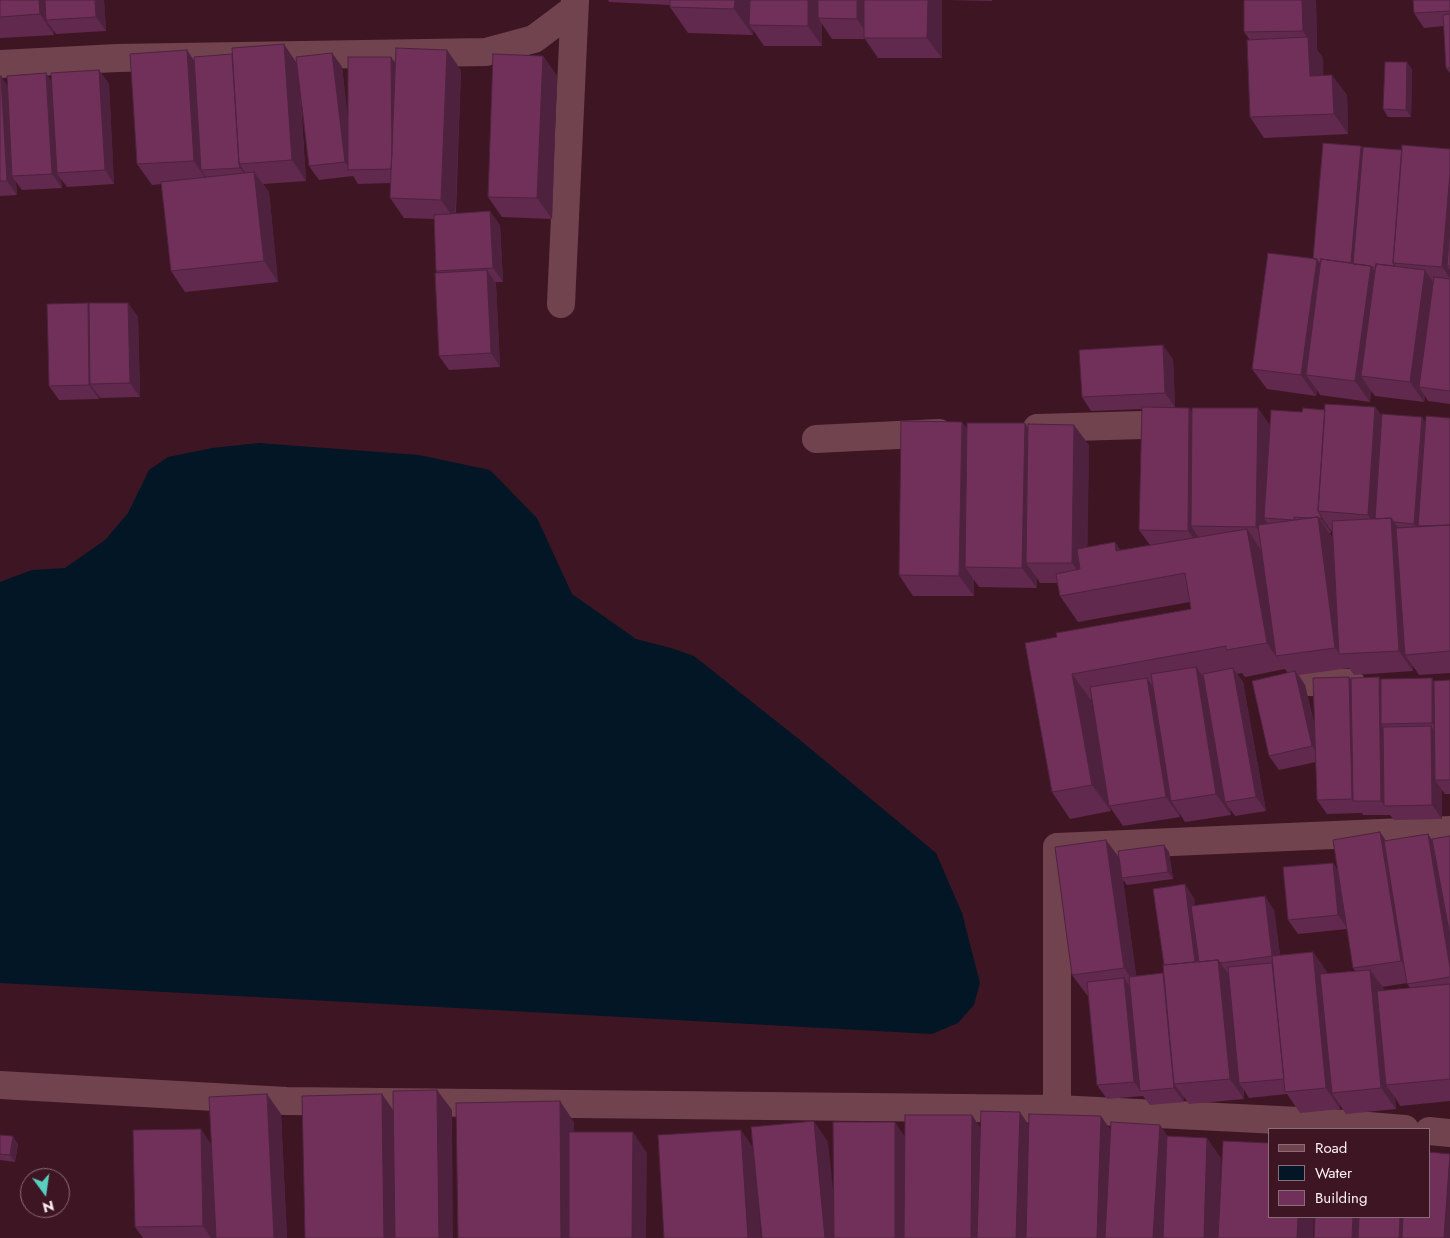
<!DOCTYPE html>
<style>
body{margin:0}
#map{position:relative;width:1450px;height:1238px;overflow:hidden;background:#3e1623;font-family:Jost,sans-serif}
canvas{display:block}
.legend{position:absolute;left:1268px;top:1128px;width:162px;height:90px;box-sizing:border-box;background:#3e1623;border:1px solid #8a6e77;margin:0;padding:6px 9px;list-style:none;font-size:15px;color:#fdf1f4}
.legend li{display:flex;align-items:center;gap:10px;height:25px}
.legend b{width:25px;border:1px solid #8a6e77}
.north{position:absolute;left:20px;top:1168px;width:50px;height:50px;box-sizing:border-box;background:#3e1623;border:1px solid #8a6e77;border-radius:50%;rotate:166deg;font-size:14px;font-weight:700;line-height:20px;text-align:center;color:#fdf1f4}
.north::after{content:'';display:block;margin:auto;width:18px;height:22px;background:#59cebe;clip-path:polygon(50% 0,100% 100%,50% 72%,0 100%)}
</style>
<div id="map">
<canvas width="1450" height="1238"></canvas>
<ul class="legend">
<li><b style="height:6px;background:#71434f"></b>Road</li>
<li><b style="height:14px;background:#021626"></b>Water</li>
<li><b style="height:14px;background:#703059"></b>Building</li>
</ul>
<div class="north">N</div>
</div>
<script>
const g = document.querySelector('canvas').getContext('2d');
g.lineJoin = 'round';
function fillPath(path, color) {
  g.fillStyle = color;
  g.fill(path, 'evenodd');
}
function toPath(rows) {
  const path = new Path2D();
  for (const r of rows) {
    path.moveTo(r[0], r[1]);
    for (let i = 2; i < r.length; i += 2) path.lineTo(r[i], r[i + 1]);
  }
  return path;
}
function stroke(path, color, width, dash) {
  g.strokeStyle = color;
  g.lineWidth = width;
  g.lineCap = dash ? 'butt' : 'round';
  g.setLineDash(dash || []);
  g.stroke(path);
}
const water = toPath([
 [259,443,419,455,490,470,537,518,572,594,636,639,671,648,694,656,800,740,936,853,962,913,980,983,974,1005,958,1023,932,1034,0,983,0,582,32,570,65,568,105,540,128,513,149,470,168,457,212,448]
]);
const minor = toPath([
 [0,64,117,58,486,52,534,39,574,9],
 [561,304,575,0],
 [1037,428,1179,424],
 [816,439,939,433],
 [1309,682,1351,683],
 [0,1085,286,1101,1057,1109,1319,1122,1405,1129],
 [1057,1109,1057,847,1450,830],
 [1429,1131,1450,1133]
]);
const wall = toPath([
 [0,0,104,0,106,31,56,34,54,31,54,35,0,38],
 [608,0,942,0,942,58,878,58,865,39,832,39,822,24,822,46,764,46,753,30,753,35,688,33,670,7,670,5,609,2],
 [946,0,992,0,992,1],
 [1244,0,1316,0,1317,50,1323,58,1323,75,1347,95,1348,134,1264,138,1250,117,1250,40,1244,32],
 [1450,0,1450,73,1446,68,1444,26,1424,28,1414,13],
 [332,53,342,67,348,122,391,57,395,63,461,70,456,213,500,225,503,282,495,282,496,284,500,367,449,370,439,356,438,273,436,271,434,219,404,218,390,198,391,183,358,184,353,176,319,180,309,166,300,86,306,181,263,184,269,192,278,282,185,292,171,271,162,184,152,185,137,164,194,61,297,63],
 [543,56,557,76,552,219,502,217,488,197],
 [1412,69,1411,117,1388,117,1383,109],
 [99,70,109,84,114,184,67,187,61,179,62,188,22,190,16,182,17,195,0,196,0,77,7,86,51,81],
 [1361,146,1363,149,1402,150,1450,149,1450,404,1428,401,1425,396,1424,402,1375,396,1371,391,1370,402,1320,395,1317,390,1316,396,1267,389,1252,369,1313,259],
 [88,303,89,305,128,303,138,317,140,397,100,398,99,396,99,399,59,400,49,386],
 [1173,359,1175,407,1163,408,1189,408,1192,412,1270,426,1302,412,1325,410,1375,407,1382,416,1422,417,1425,423,1450,418,1450,673,1419,675,1413,666,1413,671,1354,675,1349,668,1299,675,1305,685,1315,727,1349,677,1351,680,1381,679,1434,681,1450,680,1450,794,1445,794,1442,790,1442,819,1394,820,1390,815,1363,815,1362,813,1327,814,1317,800,1316,762,1279,770,1269,756,1287,672,1285,669,1245,677,1242,673,1237,674,1243,682,1266,811,1235,816,1230,809,1231,815,1185,822,1180,814,1180,817,1123,826,1110,807,1111,811,1070,819,1052,792,1057,637,1191,609,1190,602,1078,622,1060,596,1057,583,1040,583,1037,578,1037,588,979,587,974,580,974,596,913,596,899,575,962,422,967,429,1025,423,1028,428,1089,445,1087,547,1115,542,1120,550,1150,545,1139,530,1142,409,1091,411,1082,397],
 [1331,530,1332,532,1333,544,1332,537,1329,533,1331,533],
 [1091,700,1092,700,1103,767],
 [1380,832,1386,841,1432,839,1450,836,1450,1101,1400,1106,1395,1097,1396,1109,1346,1114,1340,1105,1340,1109,1300,1113,1287,1094,1249,1098,1244,1090,1244,1099,1189,1104,1184,1097,1184,1102,1150,1105,1143,1096,1107,1099,1097,1085,1088,995,1087,995,1072,975,1119,858,1169,852,1173,879,1127,885,1123,880,1136,976,1163,973,1164,965,1194,898,1195,905,1274,910,1280,955,1313,952,1327,972,1327,974,1355,971,1353,968,1347,929,1298,934,1288,920,1337,869],
 [1407,983,1410,988,1385,991,1382,987],
 [281,1114,287,1238,143,1238,135,1227,211,1143],
 [0,1135,18,1144,15,1162,0,1160]
]);
const shadedWall = toPath([
 [39,0,52,0,46,20,54,31,54,35,40,14],
 [95,0,104,0,106,31,96,17],
 [735,0,754,0,749,25,753,30,753,35,734,9],
 [808,0,822,0,818,18,822,24,822,46,808,26],
 [857,0,871,0,870,38,857,19],
 [928,0,942,0,942,58,927,38],
 [1302,0,1316,0,1317,50,1323,58,1324,96,1310,76,1308,39,1303,31],
 [284,44,298,65,306,181,292,160],
 [187,50,201,71,201,170,208,180,208,182,194,161],
 [447,50,461,70,455,220,441,200],
 [332,53,342,67,354,169,350,169,345,162],
 [543,56,557,76,552,219,537,198],
 [391,57,401,71,392,169],
 [1407,62,1412,69,1411,117,1406,110],
 [99,70,109,84,114,184,105,170],
 [46,73,56,88,57,173,61,179,62,188,52,174],
 [1332,75,1347,95,1348,134,1334,114],
 [1,76,11,91,12,176,16,182,17,195,7,181],
 [1361,146,1371,160,1362,266,1351,264],
 [240,165,250,179,250,182,240,168],
 [254,172,269,192,278,282,264,261],
 [1450,173,1450,266,1447,266,1450,270,1450,278,1442,267],
 [490,211,500,225,503,282,493,268],
 [1317,259,1331,280,1306,375,1317,390,1316,396,1301,375],
 [1371,266,1385,286,1361,376,1371,391,1370,402,1355,381],
 [487,270,496,284,500,367,491,353],
 [1425,270,1439,291,1419,387,1425,396,1424,402,1410,382],
 [88,303,97,318,90,384,99,396,99,399,89,385],
 [128,303,138,317,140,397,130,383],
 [1163,345,1173,359,1175,407,1165,393],
 [1375,407,1390,428,1382,535,1368,515],
 [1189,408,1204,429,1191,526,1202,542,1202,551,1188,531],
 [1258,408,1272,428,1264,518,1271,528,1271,548,1256,527],
 [1422,417,1432,432,1424,538,1414,524],
 [962,422,976,443,965,567,974,580,974,596,959,576],
 [1025,423,1039,444,1026,563,1037,578,1037,588,1022,568],
 [1074,425,1089,445,1087,584,1072,563],
 [1321,516,1331,530,1331,533,1321,519],
 [1318,517,1332,537,1348,654,1340,654,1335,648],
 [1391,518,1405,538,1405,655,1413,666,1413,671,1399,651],
 [1247,529,1265,556,1276,656,1285,670,1267,643],
 [1115,542,1133,568,1116,551],
 [1196,667,1211,688,1225,802,1230,809,1231,815,1216,794],
 [1233,668,1243,682,1266,811,1256,797],
 [1295,671,1305,685,1322,760,1312,746],
 [1072,674,1091,700,1110,805,1109,806,1111,811,1092,785],
 [1349,677,1359,691,1354,801,1352,799],
 [1379,677,1389,691,1381,724,1390,736,1385,806,1381,801],
 [1147,678,1161,698,1171,801,1180,814,1180,817,1166,797],
 [1432,678,1442,692,1442,737,1432,723],
 [1431,726,1441,740,1435,780,1442,790,1442,819,1432,805],
 [1380,832,1394,853,1415,981,1401,961],
 [1428,834,1442,854,1450,901,1450,968],
 [1106,840,1121,860,1122,878,1123,880,1138,988,1124,968],
 [1164,845,1169,852,1173,879,1168,872],
 [1333,863,1343,877,1348,929,1338,915],
 [1185,884,1194,898,1203,965,1195,963],
 [1265,896,1274,910,1282,970,1272,956],
 [1313,952,1327,972,1339,1093,1332,1093,1340,1105,1340,1109,1326,1088],
 [1218,960,1233,980,1239,1083,1244,1090,1244,1099,1230,1079],
 [1370,970,1385,990,1393,1084,1386,1085,1395,1097,1396,1109,1381,1088],
 [1124,978,1134,992,1141,1091,1134,1082],
 [1174,1084,1184,1097,1184,1102,1174,1088],
 [437,1090,452,1110,453,1238,439,1238],
 [267,1094,281,1114,287,1238,274,1238],
 [382,1094,396,1114,398,1238,384,1238],
 [560,1101,574,1122,575,1238,561,1238],
 [1020,1112,1034,1133,1031,1238,1016,1238],
 [972,1115,986,1136,985,1238,971,1238],
 [1101,1116,1115,1136,1112,1238,1097,1238],
 [814,1121,828,1142,838,1238,825,1238],
 [895,1122,909,1143,909,1238,895,1238],
 [1160,1125,1174,1145,1169,1238,1153,1238],
 [201,1129,215,1150,217,1238,211,1238,203,1226],
 [741,1130,755,1150,761,1238,748,1238],
 [633,1132,647,1153,646,1238,632,1238],
 [13,1136,18,1144,15,1162,10,1155],
 [1207,1138,1221,1158,1219,1238,1204,1238],
 [1450,1154,1450,1238,1444,1238],
 [1298,1217,1314,1217,1313,1238,1297,1238],
 [1353,1217,1363,1217,1362,1238,1352,1238],
 [1400,1217,1411,1217,1410,1238,1399,1238]
]);
const building = toPath([
 [0,0,39,0,40,14,0,17,0,0],
 [45,0,95,0,96,17,46,20,45,0],
 [670,0,735,0,734,9,670,7,670,0],
 [750,0,808,0,808,26,749,25,750,0],
 [818,0,857,0,857,19,818,18,818,0],
 [864,0,928,0,927,38,864,38,864,0],
 [1244,0,1302,0,1303,31,1244,32,1244,0],
 [1413,0,1450,0,1450,11,1414,13,1413,0],
 [1450,14,1450,68,1446,68,1443,15,1450,14],
 [1308,37,1310,76,1332,75,1334,114,1250,117,1247,40,1308,37],
 [284,44,292,160,239,164,232,48,284,44],
 [396,48,447,50,441,200,390,198,396,48],
 [187,50,194,161,137,164,130,54,187,50],
 [332,53,345,162,309,166,296,57,332,53],
 [232,54,239,164,240,168,201,170,194,57,232,54],
 [493,54,543,56,537,198,488,197,493,54],
 [348,57,391,57,392,153,391,169,348,170,348,57],
 [1385,62,1407,62,1406,110,1383,109,1385,62],
 [99,70,105,170,57,173,51,73,99,70],
 [46,73,52,174,12,176,7,76,46,73],
 [1,76,7,181,0,181,0,77,1,76],
 [1323,143,1361,146,1351,263,1321,259,1321,262,1318,262,1317,259,1313,259,1323,143],
 [1402,145,1450,149,1450,173,1442,267,1393,263,1402,145],
 [1363,147,1402,150,1393,263,1395,266,1376,264,1376,267,1372,267,1371,266,1353,264,1363,147],
 [254,172,264,261,171,271,161,182,254,172],
 [490,211,493,268,436,271,434,215,490,211],
 [1450,228,1450,266,1447,266,1450,228],
 [1268,253,1317,259,1301,375,1252,369,1268,253],
 [1321,259,1371,266,1355,381,1306,375,1321,259],
 [1376,264,1425,270,1410,382,1361,376,1376,264],
 [487,270,491,353,439,356,435,273,487,270],
 [1434,277,1450,279,1450,391,1419,387,1434,277],
 [88,303,89,385,49,386,47,304,88,303],
 [89,303,128,303,130,383,90,384,89,303],
 [1163,345,1165,393,1082,397,1079,350,1163,345],
 [1325,404,1375,407,1368,515,1318,511,1325,404],
 [1142,407,1189,408,1188,531,1139,530,1142,407],
 [1192,408,1258,408,1256,527,1191,526,1192,408],
 [1303,408,1325,410,1318,511,1321,516,1321,519,1319,518,1318,517,1309,518,1294,517,1294,520,1293,520,1264,518,1271,410,1302,412,1303,408],
 [1382,414,1422,417,1414,524,1394,522,1391,518,1375,519,1382,414],
 [1426,416,1450,418,1450,525,1418,526,1426,416],
 [901,421,962,422,959,576,899,575,901,421],
 [967,423,1025,423,1022,568,965,567,967,423],
 [1028,424,1074,425,1072,563,1026,563,1028,424],
 [1318,517,1335,648,1276,656,1258,525,1318,517],
 [1391,518,1399,651,1339,654,1332,521,1391,518],
 [1450,525,1450,651,1405,655,1396,528,1450,525],
 [1247,529,1267,643,1226,650,1226,646,1072,674,1092,785,1052,792,1025,643,1057,637,1056,633,1191,609,1185,573,1060,596,1056,574,1080,569,1077,549,1115,542,1116,551,1247,529],
 [1196,667,1216,794,1171,801,1151,674,1196,667],
 [1233,668,1256,797,1225,802,1203,674,1233,668],
 [1295,671,1312,746,1269,756,1252,681,1295,671],
 [1349,677,1352,799,1317,800,1313,678,1349,677],
 [1379,677,1381,801,1353,801,1351,678,1379,677],
 [1147,678,1166,797,1109,806,1090,687,1147,678],
 [1432,678,1432,723,1381,724,1381,679,1432,678],
 [1450,680,1450,780,1435,780,1434,681,1450,680],
 [1431,726,1432,805,1384,806,1383,727,1431,726],
 [1380,832,1401,961,1353,968,1333,840,1380,832],
 [1428,834,1450,968,1450,977,1407,984,1384,841,1428,834],
 [1450,836,1450,936,1432,839,1450,836],
 [1106,840,1124,968,1072,975,1055,847,1106,840],
 [1164,845,1168,872,1122,878,1118,851,1164,845],
 [1333,863,1338,915,1288,920,1283,867,1333,863],
 [1185,884,1195,962,1164,965,1153,889,1185,884],
 [1265,896,1272,956,1221,963,1218,960,1199,962,1191,906,1265,896],
 [1313,952,1326,1088,1285,1092,1272,956,1313,952],
 [1218,960,1230,1079,1174,1084,1163,965,1218,960],
 [1272,963,1284,1079,1239,1083,1228,967,1272,963],
 [1370,970,1381,1088,1332,1093,1320,974,1370,970],
 [1163,973,1174,1088,1140,1091,1129,977,1163,973],
 [1124,978,1134,1082,1097,1085,1087,982,1124,978],
 [1450,984,1450,1079,1386,1085,1377,991,1450,984],
 [437,1090,439,1238,395,1238,393,1091,437,1090],
 [267,1094,274,1238,216,1238,209,1097,267,1094],
 [382,1094,384,1238,305,1238,302,1096,382,1094],
 [560,1101,561,1238,458,1238,456,1103,560,1101],
 [981,1111,1020,1112,1016,1238,977,1238,981,1111],
 [1029,1114,1101,1116,1097,1238,1026,1238,1029,1114],
 [905,1115,972,1115,971,1238,904,1238,905,1115],
 [814,1121,825,1238,762,1238,751,1127,814,1121],
 [833,1122,895,1122,895,1238,834,1238,833,1122],
 [1111,1122,1160,1125,1153,1238,1105,1238,1111,1122],
 [201,1129,203,1226,135,1227,133,1130,201,1129],
 [741,1130,748,1238,664,1238,658,1135,741,1130],
 [569,1132,633,1132,632,1238,569,1238,569,1132],
 [0,1135,13,1136,10,1155,0,1154,0,1135],
 [1167,1136,1207,1138,1204,1238,1163,1238,1167,1136],
 [1223,1141,1269,1143,1269,1217,1298,1217,1297,1238,1218,1238,1223,1141],
 [1429,1152,1450,1154,1444,1238,1402,1238,1403,1217,1429,1217,1429,1152],
 [1315,1217,1353,1217,1352,1238,1314,1238,1315,1217],
 [1359,1217,1400,1217,1399,1238,1358,1238,1359,1217]
]);
fillPath(water, '#021626');
stroke(minor, '#71434f', 28);
fillPath(wall, '#60294d');
fillPath(shadedWall, '#4e223e');
fillPath(building, '#703059');
stroke(building, '#4e223e', 1);
</script>
